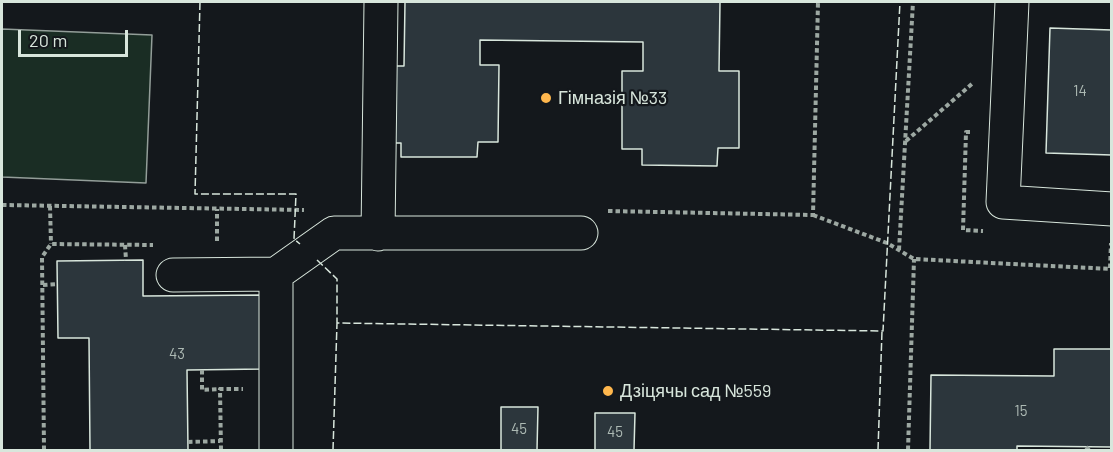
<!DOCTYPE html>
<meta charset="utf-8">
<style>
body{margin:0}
#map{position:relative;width:1113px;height:452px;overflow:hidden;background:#14181c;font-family:Barlow,sans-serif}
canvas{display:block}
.frame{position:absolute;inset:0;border:3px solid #d8e6dc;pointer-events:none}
.scale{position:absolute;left:18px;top:30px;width:110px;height:27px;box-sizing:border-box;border:3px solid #d8e6dc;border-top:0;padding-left:8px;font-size:18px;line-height:21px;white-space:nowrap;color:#d8e6dc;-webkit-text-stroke:4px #14181c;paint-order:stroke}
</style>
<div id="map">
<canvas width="1113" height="452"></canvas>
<div class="frame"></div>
<div class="scale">20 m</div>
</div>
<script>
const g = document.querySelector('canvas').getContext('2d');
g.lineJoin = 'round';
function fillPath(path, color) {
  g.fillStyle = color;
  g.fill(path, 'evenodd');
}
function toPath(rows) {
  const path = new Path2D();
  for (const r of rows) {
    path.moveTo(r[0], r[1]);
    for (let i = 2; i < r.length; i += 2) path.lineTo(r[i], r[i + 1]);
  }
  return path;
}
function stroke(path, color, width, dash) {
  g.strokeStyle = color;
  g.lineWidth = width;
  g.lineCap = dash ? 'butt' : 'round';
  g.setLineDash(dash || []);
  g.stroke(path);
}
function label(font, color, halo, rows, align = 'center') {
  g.font = font + ' Barlow,sans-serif';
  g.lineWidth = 4.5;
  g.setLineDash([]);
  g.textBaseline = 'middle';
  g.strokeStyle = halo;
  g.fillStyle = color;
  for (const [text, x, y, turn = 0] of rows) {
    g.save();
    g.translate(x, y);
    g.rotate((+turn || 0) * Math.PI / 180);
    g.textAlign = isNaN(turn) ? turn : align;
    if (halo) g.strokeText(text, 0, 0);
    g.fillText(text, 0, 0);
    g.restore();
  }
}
const green = toPath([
 [2,29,152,35,146,183,2,177,2,29]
]);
const building = toPath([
 [405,2,720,2,719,71,739,71,739,148,718,148,717,166,642,165,642,149,622,149,622,71,643,71,643,42,480,40,480,65,499,65,498,142,478,142,477,157,401,157,401,143,383,143,383,66,404,66,405,2],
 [1050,28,1112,30,1112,155,1046,153,1050,28],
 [143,260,143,296,264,295,264,369,187,370,188,450,90,450,89,338,58,338,57,261,143,260],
 [1054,349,1112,349,1112,447,1017,446,1017,450,930,450,931,375,1054,376,1054,349],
 [501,407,538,407,537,450,501,450,501,407],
 [595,413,635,413,634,450,595,450,595,413]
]);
const path = toPath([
 [970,132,966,132,963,230,983,231],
 [906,141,973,83],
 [2,205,304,210],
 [50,206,51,244],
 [608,211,813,215,818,2],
 [813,215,887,243,914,259,1111,269],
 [217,241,217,209],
 [125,245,126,260],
 [899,250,913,2],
 [1110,268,1111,243],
 [43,285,58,284],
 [202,370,202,390,220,389],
 [188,442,220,441],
 [1086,447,1089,450],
 [44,450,42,257,51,244,153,245],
 [221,450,220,389,243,389],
 [908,450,914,259]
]);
const minor = toPath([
 [1012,2,1003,202,1112,209],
 [378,234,381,2],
 [276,274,334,233,581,233],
 [173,275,276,274,276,450]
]);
const fence = toPath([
 [200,2,195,194,296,194,294,239,300,244],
 [317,260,337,279,337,323,883,331,900,2],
 [333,450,337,323,339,323],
 [878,450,882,331]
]);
const markers = [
 [546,98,6,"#ffb74d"],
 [608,391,6,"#ffb74d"]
];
const numberNames = [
 ["14",1080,91],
 ["43",177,354],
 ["15",1021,411],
 ["45",519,429],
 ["45",615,432]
];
const poiNames = [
 ["Гімназія №33",558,98],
 ["Дзіцячы сад №559",620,391]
];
fillPath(green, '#1a2d24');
stroke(green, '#939e99', 1.5);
fillPath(building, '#2c363c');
stroke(building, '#d8e6dc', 1.5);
stroke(minor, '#d8e6dc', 35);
stroke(path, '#9da8a2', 4, [4.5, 3]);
stroke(minor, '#14181c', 33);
stroke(fence, '#d8e6dc', 1.5, [8, 3]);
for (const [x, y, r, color] of markers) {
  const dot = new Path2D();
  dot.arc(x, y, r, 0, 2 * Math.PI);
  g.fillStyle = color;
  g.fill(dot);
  stroke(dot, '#14181c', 2);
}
label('15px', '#adbab4', null, numberNames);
label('18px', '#d8e6dc', '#14181c', poiNames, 'left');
</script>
